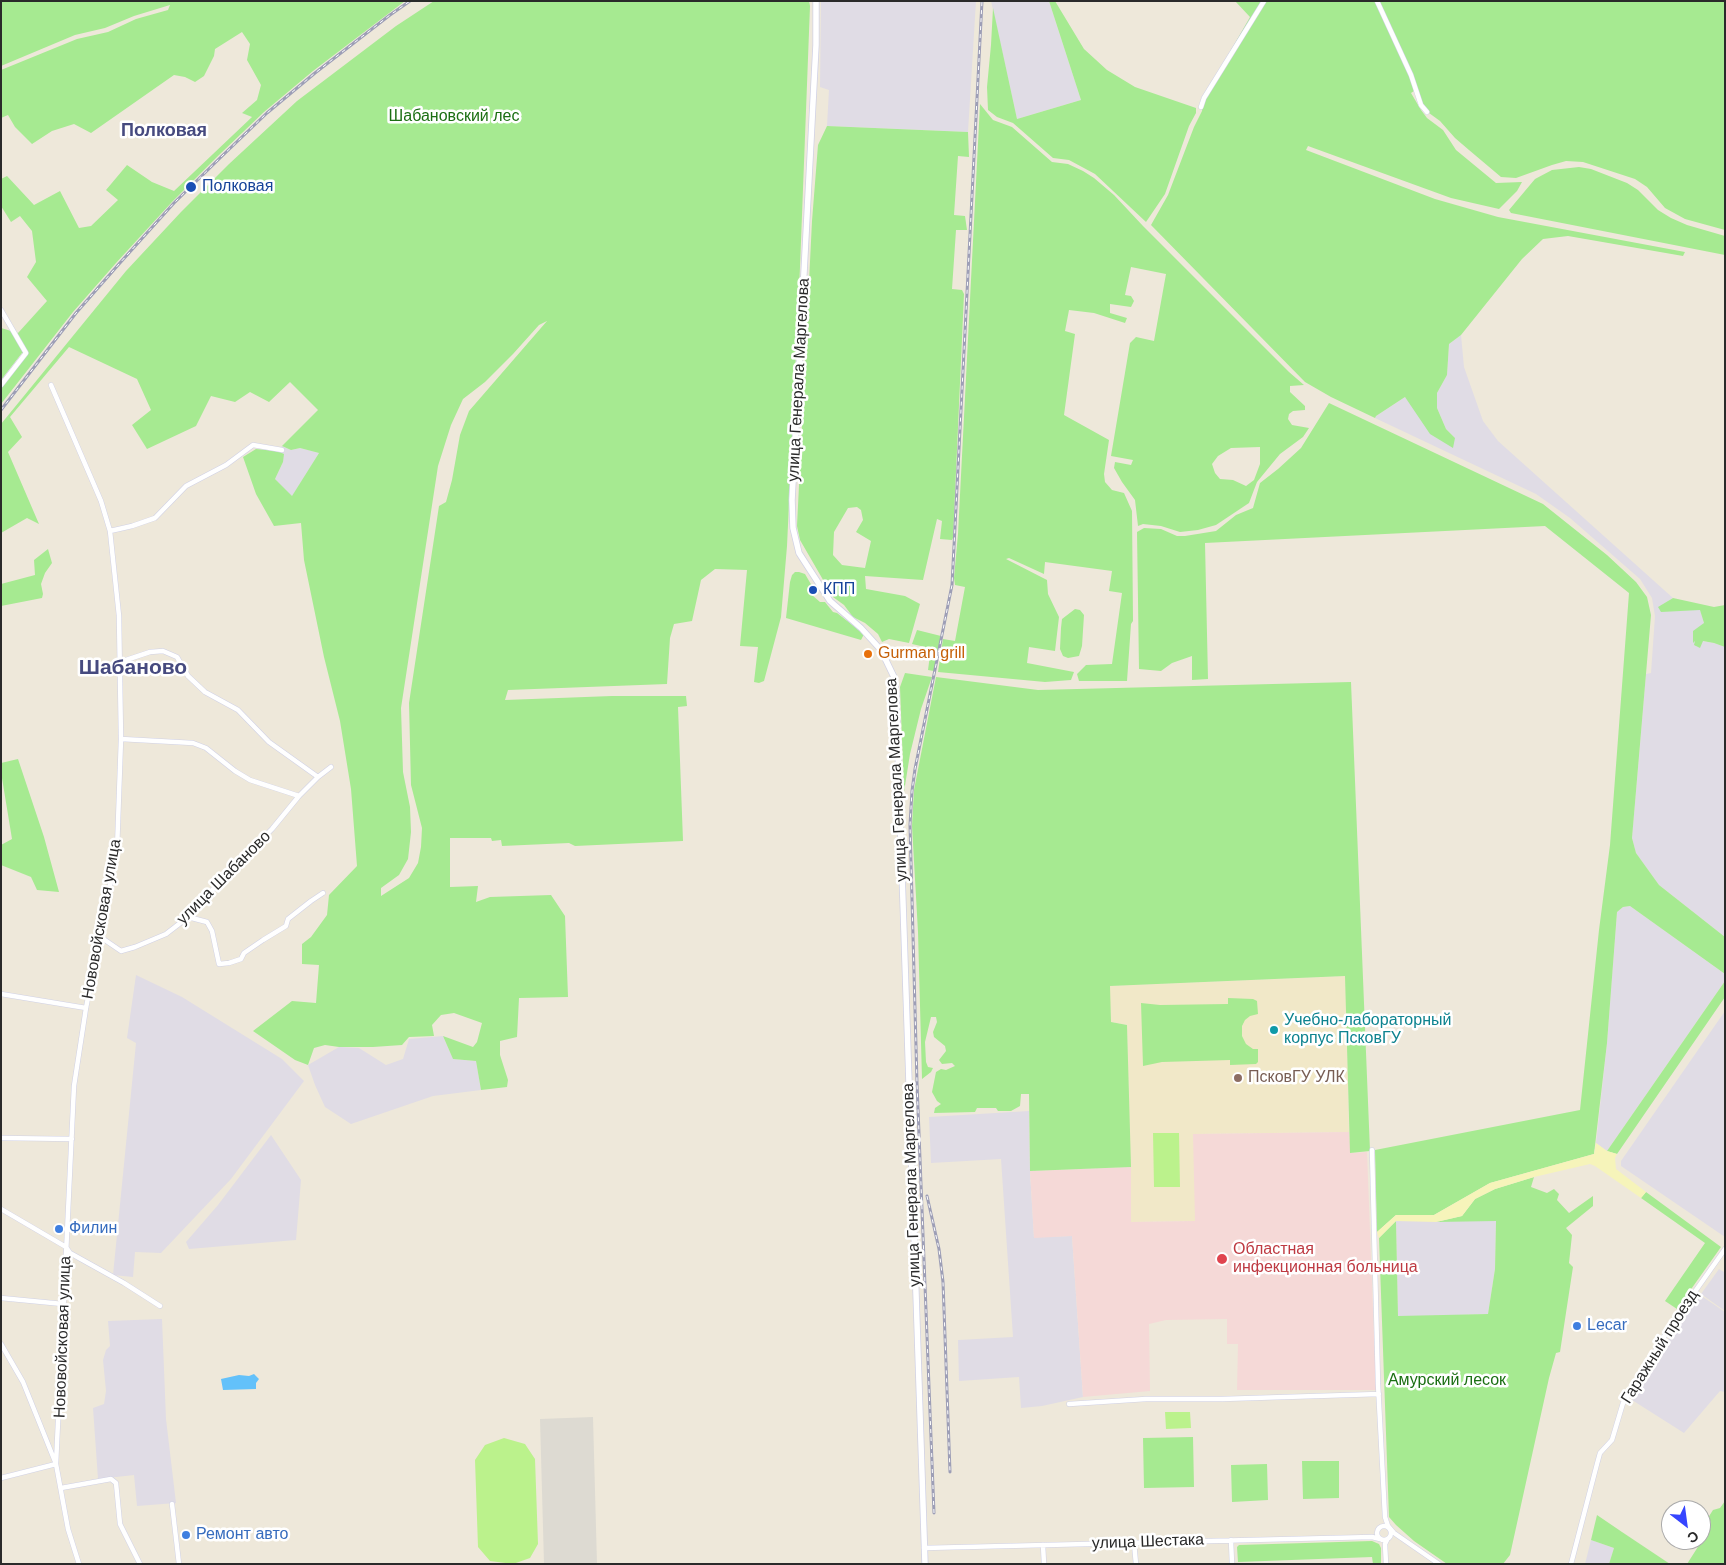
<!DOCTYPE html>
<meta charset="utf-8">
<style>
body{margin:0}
#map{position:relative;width:1726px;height:1565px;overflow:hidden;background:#eee8da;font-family:Helvetica,sans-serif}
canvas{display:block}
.frame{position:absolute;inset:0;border:2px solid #2a2a2a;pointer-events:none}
.north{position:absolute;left:1661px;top:1500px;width:50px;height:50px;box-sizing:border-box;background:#fff;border:1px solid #aaa;border-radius:50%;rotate:150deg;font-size:14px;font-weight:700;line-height:20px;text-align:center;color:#2a2a2a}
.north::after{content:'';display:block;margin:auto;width:18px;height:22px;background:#3645ff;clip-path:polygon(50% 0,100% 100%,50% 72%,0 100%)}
</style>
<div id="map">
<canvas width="1726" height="1565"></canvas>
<div class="frame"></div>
<div class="north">С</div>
</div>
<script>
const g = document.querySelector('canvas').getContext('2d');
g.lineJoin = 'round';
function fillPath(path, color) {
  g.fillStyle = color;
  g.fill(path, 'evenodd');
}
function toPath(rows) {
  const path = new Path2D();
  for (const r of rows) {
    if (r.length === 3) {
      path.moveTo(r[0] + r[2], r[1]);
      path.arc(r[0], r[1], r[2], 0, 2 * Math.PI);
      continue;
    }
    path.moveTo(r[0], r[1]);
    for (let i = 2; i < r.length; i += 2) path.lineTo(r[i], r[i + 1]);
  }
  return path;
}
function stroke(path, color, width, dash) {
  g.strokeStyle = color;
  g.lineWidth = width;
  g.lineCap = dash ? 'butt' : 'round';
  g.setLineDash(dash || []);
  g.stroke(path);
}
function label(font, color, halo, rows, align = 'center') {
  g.font = font + ' Helvetica,sans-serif';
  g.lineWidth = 5;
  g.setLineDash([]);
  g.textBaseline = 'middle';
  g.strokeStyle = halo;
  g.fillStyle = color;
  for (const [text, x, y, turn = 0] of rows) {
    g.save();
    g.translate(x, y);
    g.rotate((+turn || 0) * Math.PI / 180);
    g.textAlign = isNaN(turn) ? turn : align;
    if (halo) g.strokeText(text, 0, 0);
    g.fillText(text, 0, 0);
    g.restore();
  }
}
const industrial = toPath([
 [821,1,976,1,968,132,827,126,829,90,820,87],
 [991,1,1049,1,1081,100,1017,119],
 [1461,335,1464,367,1483,421,1498,441,1673,598,1659,607,1700,609,1704,623,1696,640,1714,643,1725,647,1725,937,1659,885,1636,853,1632,838,1646,674,1651,673,1655,616,1652,598,1640,579,1570,518,1536,494,1375,418,1376,416,1405,397,1455,438,1446,429,1437,408,1437,393,1447,375,1449,344],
 [282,446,291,450,300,448,319,453,292,497,275,479,283,462,277,451],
 [1630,906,1725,974,1725,981,1607,1151,1596,1143,1607,1043,1617,912,1623,907],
 [136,975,182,997,282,1059,304,1081,231,1179,161,1253,135,1252,133,1277,113,1275,136,1043,127,1038],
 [1725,1011,1725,1237,1621,1166,1621,1161],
 [443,1036,453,1059,476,1061,481,1090,433,1096,351,1124,325,1107,315,1085,308,1065,339,1047,359,1048,386,1065,403,1059,409,1039],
 [1029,1111,1030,1171,1034,1237,1072,1236,1083,1397,1042,1406,1021,1408,1019,1377,959,1381,958,1340,1013,1337,1001,1159,931,1163,929,1117],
 [271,1135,301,1180,296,1240,189,1249,186,1242,218,1205],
 [1396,1221,1496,1221,1495,1269,1488,1314,1398,1317],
 [1719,1269,1724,1272,1725,1271,1725,1311,1701,1294],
 [1700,1295,1725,1312,1725,1392,1720,1391,1684,1433,1632,1400,1673,1331],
 [162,1319,166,1419,176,1503,137,1506,134,1475,98,1479,93,1408,104,1404,106,1391,103,1360,106,1350,110,1346,108,1321],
 [1591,1540,1614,1548,1609,1564,1585,1564]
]);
const education = toPath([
 [1346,976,1349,1132,1194,1134,1196,1221,1131,1222,1127,1025,1111,1022,1109,986]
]);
const medical = toPath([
 [1349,1132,1351,1153,1367,1152,1376,1390,1237,1390,1238,1344,1227,1344,1227,1319,1166,1320,1149,1324,1150,1391,1083,1397,1072,1236,1034,1238,1030,1171,1131,1167,1131,1222,1195,1221,1193,1134]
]);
const green = toPath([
 [1,1,405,1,313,71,264,112,219,155,172,202,116,263,73,312,1,404,1,388,25,356,22,353,1,380,1,328,18,333,47,301,27,277,36,262,32,231,20,216,11,222,1,206,1,179,7,176,34,205,60,191,79,228,91,226,118,200,106,190,127,165,152,182,174,191,252,117,242,113,257,100,261,85,247,60,250,44,242,32,215,49,214,56,204,76,195,82,185,77,174,75,91,133,74,124,52,131,32,144,15,127,8,115,1,118,1,70,77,39,108,32,136,19,168,10,170,5,134,16,105,28,75,35,1,66],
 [434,1,809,1,810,6,800,267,787,546,781,617,764,681,759,683,754,682,758,647,740,646,747,570,715,569,701,580,692,621,674,624,670,638,667,684,508,690,505,700,612,696,686,696,687,706,678,707,683,841,575,846,569,843,502,846,501,840,492,841,491,838,450,838,450,887,478,886,476,902,490,897,551,895,565,916,568,997,519,998,517,1037,500,1041,500,1055,508,1080,507,1087,481,1090,476,1061,453,1059,443,1036,473,1047,477,1042,482,1023,454,1013,441,1015,432,1025,434,1036,409,1037,402,1045,373,1047,339,1047,325,1045,314,1048,308,1065,295,1060,253,1031,292,1001,316,1003,319,965,302,964,302,944,311,937,327,915,329,895,357,866,351,789,340,721,324,657,304,560,301,523,274,526,256,494,243,457,256,449,277,451,284,454,283,462,275,479,292,496,319,453,300,448,291,450,282,446,318,410,290,382,269,402,250,392,235,402,211,396,196,426,147,449,132,425,151,410,137,379,69,347,10,417,22,437,8,452,39,524,27,518,1,533,1,424,126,271,181,212,229,164,297,101,396,26],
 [547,321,469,411,460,435,452,480,446,502,439,506,409,703,411,785,422,828,421,847,418,863,409,878,381,896,381,888,399,875,408,859,411,832,410,807,403,772,401,708,438,466,451,425,463,399,485,382,513,354,539,325],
 [1049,1,1055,1,1084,49,1107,70,1135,87,1196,108,1196,113,1189,126,1165,194,1146,222,1095,174,1069,160,1053,158,1013,123,997,117,988,110,987,87,991,45,993,8,1017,119,1081,100],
 [1235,1,1725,1,1725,230,1685,219,1665,208,1647,187,1635,179,1583,162,1566,161,1552,165,1516,178,1501,177,1469,150,1455,138,1440,121,1429,113,1421,101,1417,89,1411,93,1421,110,1427,118,1443,130,1456,150,1496,183,1522,182,1517,191,1499,209,1451,198,1308,146,1306,150,1435,199,1498,217,1685,252,1683,256,1568,236,1543,239,1522,259,1461,335,1449,344,1447,375,1437,393,1437,408,1446,429,1455,438,1453,448,1430,434,1405,397,1376,416,1375,418,1331,397,1305,382,1151,225,1168,195,1194,127,1202,111,1204,97,1250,17],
 [980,104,993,120,1012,127,1052,162,1068,164,1083,171,1094,178,1114,195,1143,226,1289,372,1304,385,1290,386,1290,392,1305,406,1305,410,1293,411,1289,414,1288,419,1292,425,1309,428,1303,437,1280,454,1257,482,1249,503,1216,525,1198,530,1180,532,1161,526,1143,524,1138,526,1135,500,1122,482,1114,468,1115,462,1131,465,1133,460,1111,456,1130,343,1136,337,1154,341,1166,274,1131,267,1125,295,1131,296,1134,301,1131,307,1110,304,1110,313,1127,318,1125,323,1094,313,1069,310,1065,331,1075,334,1064,415,1109,440,1104,474,1105,482,1112,490,1124,493,1132,511,1133,621,1131,624,1127,681,1079,681,1077,674,1086,665,1112,664,1122,593,1109,591,1112,571,1045,562,1044,574,1009,558,1006,559,1047,580,1048,594,1059,617,1055,651,1029,647,1027,663,1074,672,1071,680,1045,682,938,672,943,639,955,641,965,587,955,585,954,578,958,534],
 [1260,447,1260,464,1254,480,1246,486,1233,480,1220,479,1215,473,1212,464,1218,456,1231,448],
 [827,126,968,132,969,157,958,156,954,215,965,216,967,230,956,230,952,289,962,290,964,294,953,538,952,540,940,539,942,521,937,519,923,580,865,576,866,589,905,596,920,604,909,643,889,639,882,642,878,634,865,623,853,617,844,605,833,597,800,540,797,526,812,221,818,145],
 [857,507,861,510,863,520,856,532,871,541,865,568,842,565,833,555,834,532,848,508],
 [1579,167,1591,169,1627,183,1638,190,1658,210,1671,218,1687,225,1725,236,1725,255,1511,213,1509,210,1535,179,1552,170],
 [1329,403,1543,504,1607,555,1636,582,1647,597,1651,615,1632,838,1636,853,1659,885,1725,937,1725,974,1630,906,1623,907,1617,912,1607,1043,1594,1154,1490,1183,1434,1215,1396,1215,1377,1232,1375,1150,1580,1110,1599,930,1610,845,1629,593,1545,526,1205,543,1208,679,1192,680,1192,656,1172,663,1161,671,1139,669,1137,532,1144,528,1161,529,1177,536,1185,536,1216,531,1236,515,1253,508,1260,483,1278,469,1301,448],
 [48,549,52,563,45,573,41,584,43,594,42,598,1,606,1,584,35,575,34,560],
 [795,572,799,572,805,574,812,586,812,595,820,602,825,602,833,612,837,613,864,634,861,640,786,618,790,582,792,575],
 [1673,598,1714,607,1725,605,1725,647,1714,643,1703,641,1700,648,1694,645,1695,641,1693,643,1693,631,1704,623,1700,610,1661,612,1658,607],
 [1075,609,1080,610,1084,615,1082,646,1079,656,1068,658,1063,656,1060,649,1061,628,1062,619],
 [917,630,941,636,934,671,928,670,930,655,925,647,912,644],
 [905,673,932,677,921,709,910,754,904,792,900,687],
 [936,677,1038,690,1351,682,1370,1151,1350,1153,1345,976,1110,986,1111,1022,1127,1025,1131,1167,1030,1171,1029,1094,1021,1094,1020,1106,1011,1111,998,1111,996,1108,977,1108,975,1112,934,1113,935,1108,941,1104,937,1101,932,1092,936,1072,941,1069,946,1070,955,1066,952,1063,942,1064,939,1060,946,1051,945,1046,934,1037,933,1032,937,1022,936,1017,931,1017,925,1042,926,1062,928,1067,933,1068,931,1072,922,1079,918,932,912,826,914,790],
 [18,759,44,837,59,892,37,890,31,877,1,865,1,845,12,839,1,772,1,763],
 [1725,981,1725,997,1617,1154,1607,1151],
 [1228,998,1253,999,1257,1001,1258,1014,1250,1016,1245,1020,1242,1026,1242,1036,1246,1044,1253,1049,1258,1049,1258,1062,1256,1064,1230,1065,1230,1060,1162,1062,1143,1066,1141,1003,1160,1005,1228,1004],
 [1534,1177,1531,1187,1547,1193,1554,1189,1559,1194,1557,1200,1569,1213,1593,1196,1593,1206,1566,1228,1572,1235,1569,1263,1573,1267,1560,1352,1556,1353,1549,1378,1510,1555,1503,1564,1447,1564,1414,1541,1396,1525,1389,1517,1379,1238,1396,1221,1398,1316,1488,1314,1495,1269,1496,1221,1436,1222,1462,1216,1475,1199,1495,1189],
 [1646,1192,1721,1247,1677,1309,1665,1301,1705,1243,1641,1198],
 [1193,1437,1194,1487,1144,1488,1143,1438],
 [1302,1461,1339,1461,1339,1498,1303,1499],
 [1267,1464,1268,1500,1232,1502,1231,1465],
 [1725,1501,1725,1564,1687,1564,1710,1528,1704,1524,1713,1510,1720,1508],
 [1597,1515,1622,1532,1670,1564,1609,1564,1614,1548,1591,1540],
 [1372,1541,1379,1544,1381,1548,1381,1564,1373,1564,1372,1557,1238,1562,1237,1547,1239,1545]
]);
const sand = toPath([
 [1596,1143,1607,1151,1617,1154,1615,1158,1616,1169,1646,1192,1641,1198,1595,1166,1590,1164,1534,1177,1495,1189,1475,1199,1462,1216,1436,1222,1396,1221,1379,1238,1377,1232,1396,1215,1434,1215,1490,1183,1594,1154]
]);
const pitch = toPath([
 [1153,1133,1179,1133,1180,1187,1154,1187],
 [1165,1412,1190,1412,1191,1428,1166,1429],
 [504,1438,525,1444,535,1459,538,1544,530,1558,513,1564,490,1561,478,1547,475,1460,485,1445]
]);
const plaza = toPath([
 [593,1417,597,1564,544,1564,540,1419]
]);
const water = toPath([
 [254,1374,259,1379,256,1383,256,1389,223,1390,221,1379,239,1375,249,1376]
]);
const street = toPath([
 [1377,1,1411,75,1421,105,1427,112],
 [1201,107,1204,98,1264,1],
 [1,310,26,353,1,385],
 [51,385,101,501,110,531,119,616,121,739,117,850,86,1008,74,1086,56,1464],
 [110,531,132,526,155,518,186,486,226,465,253,445,282,450],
 [120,662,150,652,163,651,177,657,188,676,205,692,238,710,269,742,318,777],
 [121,739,193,743,206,748,235,771,250,780,299,796],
 [188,917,207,922,212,931,219,964,229,963,241,959,244,953,263,940,286,926,288,919,311,901,323,893],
 [99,936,121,951,135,947,166,934,188,917,215,887,272,829,299,796,318,777,331,767],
 [1,994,86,1008],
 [1,1138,72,1139],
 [1372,1150,1378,1384,1385,1517,1388,1526,1394,1533,1439,1564],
 [1,1209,66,1247,70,1253,124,1283,160,1306],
 [1,1298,63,1304],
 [1,1344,23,1382,56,1464,68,1529,79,1564],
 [1069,1404,1146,1399,1222,1399,1379,1394],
 [1,1478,56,1464],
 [61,1488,111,1479,116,1483,120,1524,140,1564],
 [172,1504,179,1564],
 [1384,1533,7],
 [1231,1540,1232,1564],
 [1134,1543,1136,1564],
 [1043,1545,1044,1564],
 [924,1548,1372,1537,1380,1539],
 [1386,1564,1385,1544,1387,1540],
 [1571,1564,1597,1464,1600,1453,1612,1440,1623,1403,1670,1327,1725,1249]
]);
const secondary = toPath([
 [816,1,816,45,792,500,793,528,799,553,830,601,861,628,881,650,894,677,896,692,925,1564]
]);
const rail = toPath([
 [1,410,76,313,119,264,174,203,221,157,267,113,315,73,390,15,410,1],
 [927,1196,939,1249,943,1282,950,1472],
 [934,1513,917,1083,910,825,912,791,915,769,952,585,982,1]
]);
const markers = [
 [191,187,6,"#1a4fb4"],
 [813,590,5,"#1a4fb4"],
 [868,654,5,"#e8710a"],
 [1274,1030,5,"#0f9aa8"],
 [1238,1078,5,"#8d6e63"],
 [59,1229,5,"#3f7fe0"],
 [1222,1259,6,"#e0444e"],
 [1577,1326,5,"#3f7fe0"],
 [186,1535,5,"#3f7fe0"]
];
const parkNames = [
 ["Шабановский лес",454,117],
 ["Амурский лесок",1447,1381]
];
const transitNames = [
 ["Полковая",202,187],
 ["КПП",823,590]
];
const streetNames = [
 ["улица Генерала Маргелова",799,380,-87],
 ["улица Генерала Маргелова",897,780,-93],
 ["улица Шабаново",224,878,-45],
 ["Нововойсковая улица",102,919,-80],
 ["улица Генерала Маргелова",912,1185,-92],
 ["Нововойсковая улица",63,1337,-88],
 ["Гаражный проезд",1660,1347,-58],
 ["улица Шестака",1148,1542,-2]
];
const foodNames = [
 ["Gurman grill",878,654]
];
const cultureNames = [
 ["Учебно-лабораторный",1284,1021],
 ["корпус ПсковГУ",1284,1039]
];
const educationNames = [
 ["ПсковГУ УЛК",1248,1078]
];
const shopNames = [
 ["Филин",69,1229],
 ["Lecar",1587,1326],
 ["Ремонт авто",196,1535]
];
const healthNames = [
 ["Областная",1233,1250],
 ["инфекционная больница",1233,1268]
];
const neighbourhoodNames = [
 ["Полковая",164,131]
];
const districtNames = [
 ["Шабаново",133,668]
];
fillPath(industrial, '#e0dce5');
fillPath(education, '#f1e8c8');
fillPath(medical, '#f5d9d7');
fillPath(green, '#a6ea91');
fillPath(sand, '#f6f4ba');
fillPath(pitch, '#bbf28c');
fillPath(plaza, '#dddad2');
fillPath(water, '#63c1fa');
stroke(street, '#d0d1e5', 5.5);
stroke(secondary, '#d0d1e5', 7);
stroke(street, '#fff', 4.5);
stroke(secondary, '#fff', 5.5);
stroke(rail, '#9d9eb6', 3);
stroke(rail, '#fff', 1, [4]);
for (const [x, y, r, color] of markers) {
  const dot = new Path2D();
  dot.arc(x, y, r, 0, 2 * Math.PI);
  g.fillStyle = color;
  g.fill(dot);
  stroke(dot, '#fff', 2);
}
label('16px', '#1b6f13', '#fff', parkNames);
label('16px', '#164399', '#fff', transitNames, 'left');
label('16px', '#2a2a2a', '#fff', streetNames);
label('16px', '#c56008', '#fff', foodNames, 'left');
label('16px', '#0d838f', '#fff', cultureNames, 'left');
label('16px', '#785e54', '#fff', educationNames, 'left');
label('16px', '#366cbe', '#fff', shopNames, 'left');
label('16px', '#be3a42', '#fff', healthNames, 'left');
label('bold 18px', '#464a7f', '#fff', neighbourhoodNames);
label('bold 21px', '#464a7f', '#fff', districtNames);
</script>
